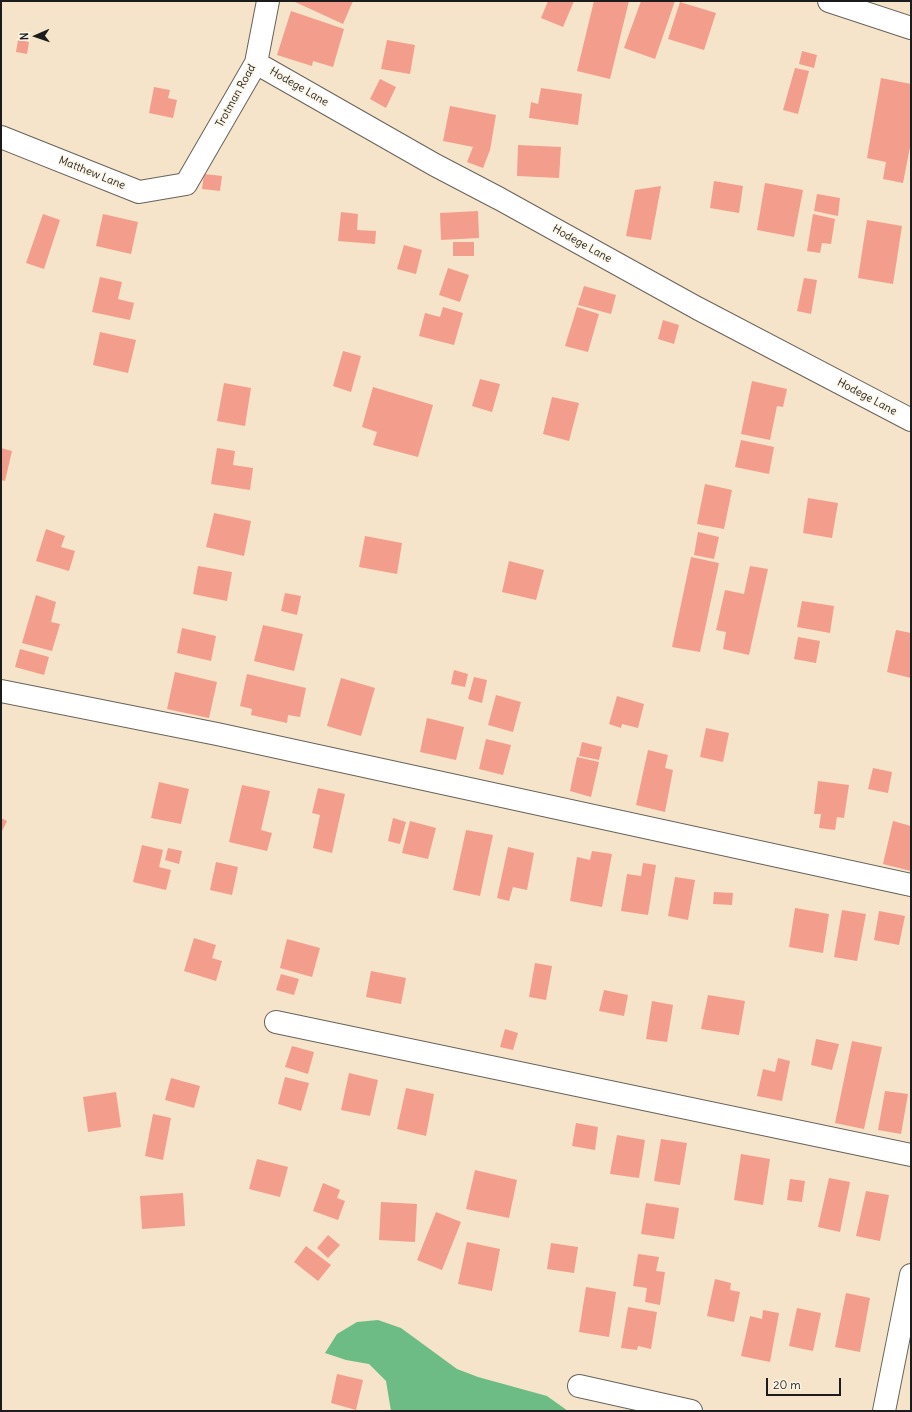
<!DOCTYPE html>
<style>
body{margin:0}
#map{position:relative;width:912px;height:1412px;overflow:hidden;background:#f5e4c9;font-family:Delius,sans-serif}
canvas{display:block}
.frame{position:absolute;inset:0;border:2px solid #1c1c1c;pointer-events:none}
.north{position:absolute;left:16px;top:16px;width:40px;height:40px;-webkit-text-stroke:3px #fcf5e5;paint-order:stroke;rotate:268deg;font-size:11px;font-weight:700;line-height:16px;text-align:center;color:#1c1c1c}
.north::after{content:'';display:block;margin:auto;width:14px;height:18px;background:#1c1c1c;clip-path:polygon(50% 0,100% 100%,50% 72%,0 100%)}
.scale{position:absolute;left:766px;top:1378px;width:75px;height:18px;box-sizing:border-box;border:2px solid #1c1c1c;border-top:0;padding-left:5px;font-size:12px;line-height:14px;white-space:nowrap;color:#1c1c1c;-webkit-text-stroke:3px #fcf5e5;paint-order:stroke}
</style>
<div id="map">
<canvas width="912" height="1412"></canvas>
<div class="frame"></div>
<div class="north">N</div>
<div class="scale">20 m</div>
</div>
<script>
const g = document.querySelector('canvas').getContext('2d');
g.lineJoin = 'round';
function fillPath(path, color) {
  g.fillStyle = color;
  g.fill(path, 'evenodd');
}
function toPath(rows) {
  const path = new Path2D();
  for (const r of rows) {
    path.moveTo(r[0], r[1]);
    for (let i = 2; i < r.length; i += 2) path.lineTo(r[i], r[i + 1]);
  }
  return path;
}
function stroke(path, color, width, dash) {
  g.strokeStyle = color;
  g.lineWidth = width;
  g.lineCap = dash ? 'butt' : 'round';
  g.setLineDash(dash || []);
  g.stroke(path);
}
function label(font, color, halo, rows, align = 'center') {
  g.font = font + ' Delius,sans-serif';
  g.lineWidth = 3;
  g.setLineDash([]);
  g.textBaseline = 'middle';
  g.strokeStyle = halo;
  g.fillStyle = color;
  for (const [text, x, y, turn = 0] of rows) {
    g.save();
    g.translate(x, y);
    g.rotate((+turn || 0) * Math.PI / 180);
    g.textAlign = isNaN(turn) ? turn : align;
    if (halo) g.strokeText(text, 0, 0);
    g.fillText(text, 0, 0);
    g.restore();
  }
}
const forest = toPath([
 [378,1320,401,1328,457,1369,478,1377,547,1396,568,1411,391,1411,386,1381,369,1364,346,1360,325,1353,337,1334,357,1322]
]);
const building = toPath([
 [293,1,353,1,343,24],
 [548,1,574,1,563,27,541,18],
 [594,1,629,1,610,79,577,71],
 [641,1,675,1,655,59,624,48],
 [680,2,716,13,704,50,668,39],
 [291,11,344,29,333,67,313,61,312,66,277,55],
 [18,40,29,42,27,54,16,52],
 [387,40,415,45,410,74,381,69],
 [802,51,817,55,814,68,799,64],
 [795,68,809,71,798,114,783,110],
 [881,78,911,84,911,142,903,183,883,179,886,162,867,158],
 [380,79,396,87,386,108,370,99],
 [154,87,170,90,168,98,177,100,173,118,149,113],
 [541,88,582,94,578,125,529,118,531,102,538,104],
 [450,106,496,115,490,150,483,168,467,162,473,147,443,141],
 [518,145,561,147,559,178,517,176],
 [204,174,222,176,220,191,202,189],
 [714,181,743,186,739,213,710,208],
 [765,183,803,190,794,237,757,230],
 [661,186,651,240,626,236,635,190],
 [817,194,840,198,838,216,814,211],
 [478,211,479,238,441,240,440,213],
 [341,212,358,214,357,230,376,231,375,244,338,241],
 [43,214,60,220,44,269,26,263],
 [103,214,138,222,131,254,96,246],
 [813,214,835,219,831,244,822,243,820,253,807,251],
 [867,220,902,226,893,284,858,278],
 [453,242,474,242,474,256,453,256],
 [404,245,422,250,416,274,397,269],
 [448,268,469,275,460,302,439,295],
 [100,277,122,282,118,299,134,303,130,320,92,312],
 [804,278,817,280,811,314,797,311],
 [584,286,616,295,611,314,578,305],
 [443,307,463,313,454,345,419,336,425,313,440,317],
 [577,307,599,314,588,352,565,346],
 [663,320,679,325,674,344,658,339],
 [100,332,136,340,128,373,93,365],
 [343,351,361,356,351,392,333,386],
 [480,379,500,384,492,412,472,406],
 [752,381,787,389,783,407,777,406,770,440,741,434],
 [224,383,251,388,245,426,217,421],
 [373,387,433,405,418,457,373,445,377,432,362,427],
 [552,397,579,403,569,441,543,434],
 [741,440,774,447,769,474,735,467],
 [1,448,12,451,5,481,1,480],
 [217,448,235,451,233,465,253,468,250,490,211,484],
 [705,484,732,490,724,529,697,524],
 [808,498,838,503,832,538,803,533],
 [214,513,251,521,244,556,206,547],
 [46,529,65,536,61,547,75,551,69,571,36,561],
 [698,532,719,537,714,559,694,555],
 [365,536,402,543,397,574,359,567],
 [691,557,719,563,700,652,672,647],
 [509,561,544,570,536,600,502,592],
 [198,566,232,572,227,601,193,594],
 [750,566,768,569,749,655,723,649,726,632,716,630,725,590,744,594],
 [285,593,301,596,297,615,281,611],
 [36,595,56,602,51,622,60,624,52,651,22,643],
 [802,601,834,606,830,633,797,627],
 [263,625,303,634,294,671,254,661],
 [182,628,216,636,211,661,177,653],
 [896,630,911,633,911,678,887,672],
 [798,637,820,641,816,663,794,659],
 [20,649,49,657,44,675,15,667],
 [454,670,468,674,465,687,451,684],
 [175,672,217,682,209,718,167,709],
 [247,674,306,688,300,717,288,715,287,723,251,715,252,709,240,706],
 [474,677,487,680,482,703,468,699],
 [341,678,375,688,361,736,327,726],
 [496,695,521,702,513,732,488,725],
 [617,696,644,704,638,728,622,724,621,728,609,724],
 [427,718,464,727,456,760,420,752],
 [706,728,729,733,723,762,700,757],
 [486,739,511,745,503,775,479,769],
 [582,742,602,747,599,760,579,756],
 [648,750,668,755,665,768,673,770,665,812,636,805],
 [577,757,599,762,591,797,570,791],
 [873,768,892,772,888,793,868,789],
 [818,781,849,785,844,818,837,817,835,830,819,828,821,814,814,814],
 [159,782,189,789,181,824,151,818],
 [242,785,270,791,261,830,272,833,267,851,229,842],
 [318,788,345,794,332,853,313,848,320,815,312,813],
 [1,818,7,821,1,833],
 [393,818,406,822,400,844,388,841],
 [410,821,436,828,428,859,402,853],
 [893,821,911,826,911,871,883,864],
 [466,830,493,835,480,896,453,890],
 [142,845,163,850,159,867,171,870,166,890,133,882],
 [508,847,534,853,527,890,513,887,509,901,497,898],
 [168,848,182,851,179,864,165,860],
 [592,851,612,854,602,907,570,901,577,857,590,860],
 [216,862,238,867,232,895,210,890],
 [643,863,656,865,648,915,621,911,627,874,641,876],
 [675,877,695,880,688,920,668,916],
 [714,892,733,893,732,905,713,904],
 [795,908,829,914,823,953,789,947],
 [842,910,866,914,857,961,834,957],
 [879,911,905,916,899,945,874,940],
 [194,938,216,945,212,958,222,961,216,981,184,971],
 [287,939,320,948,312,977,280,968],
 [535,963,552,966,546,1000,529,997],
 [371,971,406,978,401,1004,366,997],
 [281,974,299,979,294,995,276,990],
 [604,990,628,995,624,1016,599,1011],
 [708,995,745,1001,739,1035,701,1029],
 [652,1001,673,1005,667,1042,646,1039],
 [505,1029,518,1033,513,1050,500,1047],
 [816,1039,839,1044,832,1070,811,1065],
 [852,1041,882,1047,864,1129,835,1123],
 [292,1046,314,1052,308,1074,285,1067],
 [778,1058,790,1061,782,1101,757,1096,763,1069,775,1072],
 [349,1073,378,1080,370,1116,341,1110],
 [285,1077,309,1083,301,1111,278,1104],
 [171,1078,200,1086,194,1108,165,1100],
 [406,1088,434,1094,426,1136,397,1129],
 [885,1091,908,1094,901,1134,878,1130],
 [116,1092,121,1127,88,1132,83,1097],
 [153,1114,171,1118,163,1160,145,1156],
 [576,1123,598,1127,595,1150,572,1146],
 [617,1135,645,1140,639,1178,610,1174],
 [661,1139,687,1143,680,1185,654,1181],
 [741,1154,770,1159,763,1205,734,1200],
 [257,1159,288,1167,280,1197,249,1189],
 [475,1170,517,1180,509,1218,466,1209],
 [829,1178,850,1182,840,1232,818,1227],
 [790,1179,805,1181,802,1202,787,1200],
 [323,1183,340,1190,337,1198,345,1201,338,1220,313,1211],
 [866,1191,889,1195,880,1241,856,1236],
 [183,1193,185,1226,142,1229,140,1196],
 [381,1202,417,1204,415,1242,379,1240],
 [646,1203,679,1208,674,1239,641,1234],
 [436,1212,461,1222,442,1270,417,1260],
 [328,1235,340,1245,328,1258,317,1248],
 [467,1242,500,1249,492,1291,458,1284],
 [551,1243,578,1247,574,1273,547,1269],
 [306,1246,331,1265,318,1281,294,1262],
 [638,1254,659,1257,656,1271,665,1272,660,1305,645,1302,647,1288,633,1286],
 [715,1279,731,1283,730,1290,740,1292,734,1322,707,1316],
 [586,1287,616,1292,609,1337,579,1332],
 [846,1293,870,1298,860,1352,835,1347],
 [628,1307,657,1312,651,1349,638,1346,637,1350,621,1348],
 [797,1308,821,1313,813,1351,789,1346],
 [763,1310,779,1313,770,1362,741,1356,750,1316,762,1319],
 [337,1374,363,1380,356,1410,331,1403]
]);
const minor = toPath([
 [829,1,911,28],
 [256,63,435,165,500,199,697,308,911,420],
 [1,137,139,192,186,184,256,63,268,1],
 [1,691,217,734,911,885],
 [276,1022,911,1155],
 [579,1386,691,1411],
 [884,1411,911,1275]
]);
const streetNames = [
 ["Hodege Lane",299,87,30],
 ["Trotman Road",236,96,-61],
 ["Matthew Lane",92,173,22],
 ["Hodege Lane",582,244,29],
 ["Hodege Lane",867,397,28]
];
fillPath(forest, '#6dbc85');
fillPath(building, '#f39d8d');
stroke(minor, '#686259', 24);
stroke(minor, '#fff', 22);
label('11px', '#1c1c1c', '#fcf5e5', streetNames);
</script>
